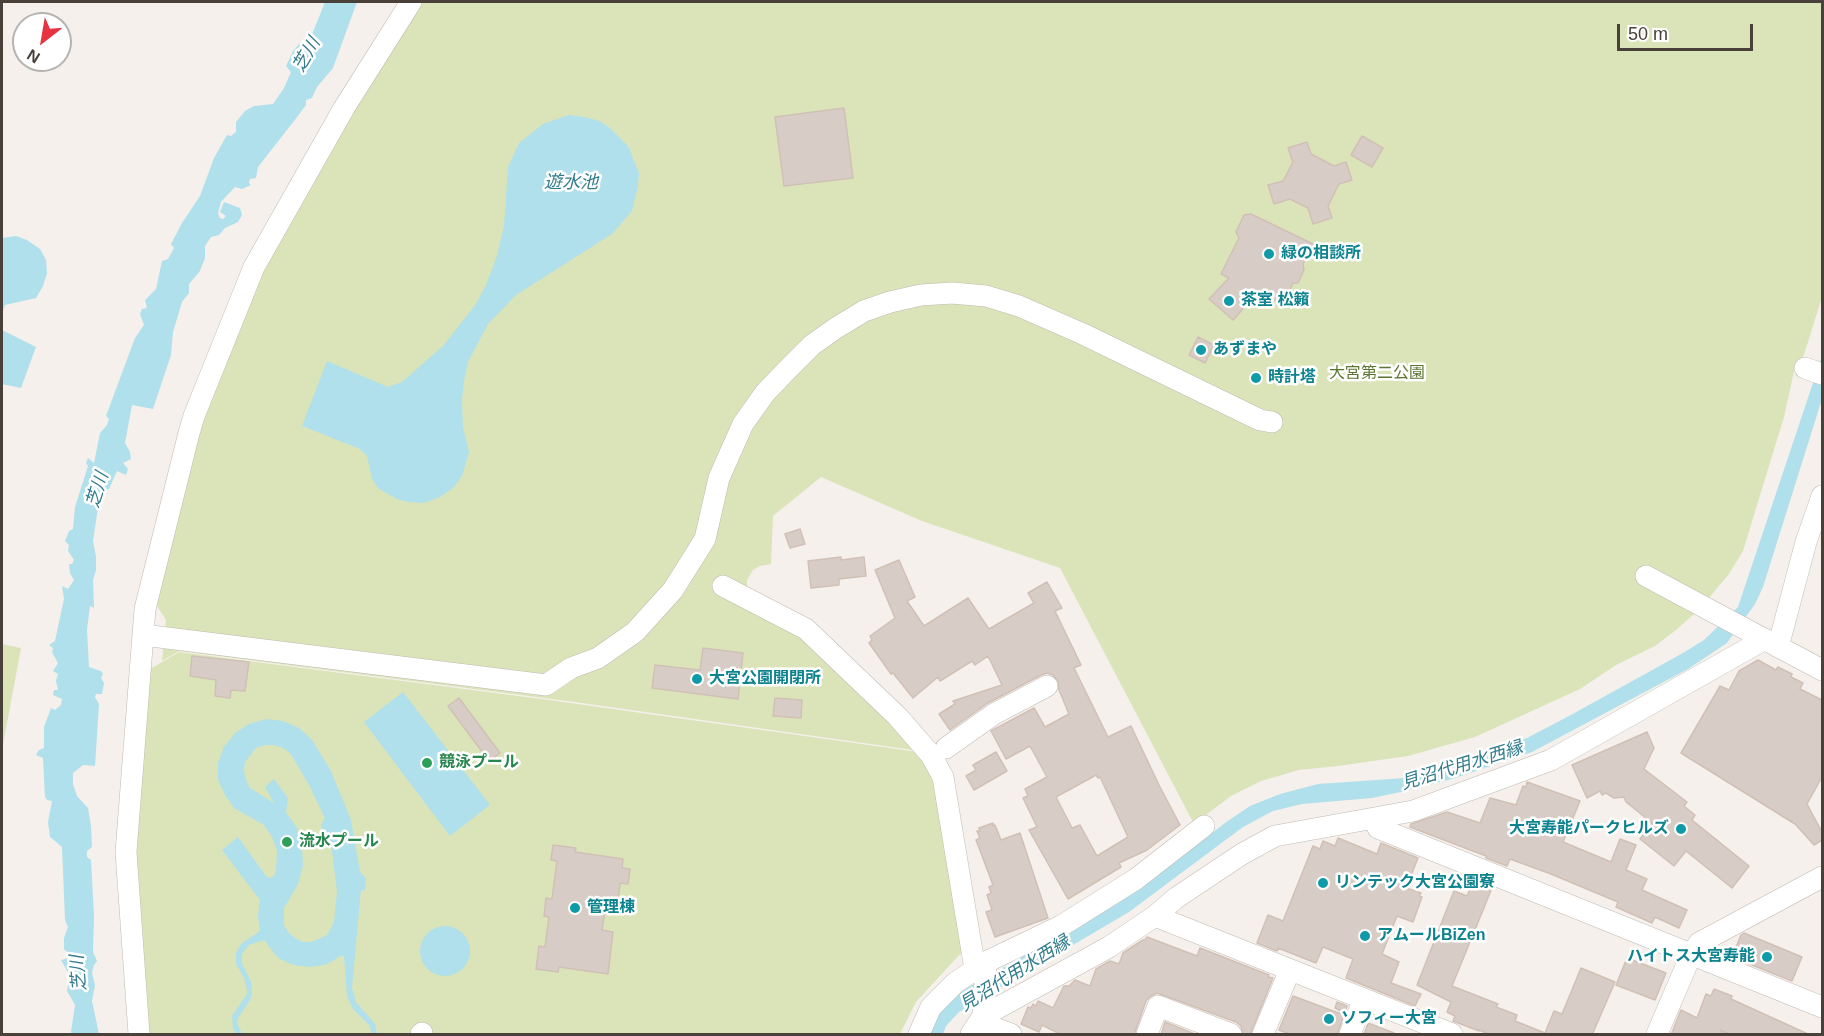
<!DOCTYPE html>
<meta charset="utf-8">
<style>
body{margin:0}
#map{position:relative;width:1824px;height:1036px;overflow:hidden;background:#f5f0ec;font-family:Helvetica,sans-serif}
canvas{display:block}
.frame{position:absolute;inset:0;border:3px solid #49403a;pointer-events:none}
.north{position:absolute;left:12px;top:12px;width:60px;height:60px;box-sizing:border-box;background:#fff;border:2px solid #b6b3b0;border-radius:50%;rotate:211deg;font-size:16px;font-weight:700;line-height:24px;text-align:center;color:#49403a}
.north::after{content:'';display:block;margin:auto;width:21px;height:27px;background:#e63241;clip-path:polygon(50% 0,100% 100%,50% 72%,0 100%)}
.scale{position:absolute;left:1617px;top:24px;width:136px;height:27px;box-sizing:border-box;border:3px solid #49403a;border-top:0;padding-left:8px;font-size:18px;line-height:21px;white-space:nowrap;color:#49403a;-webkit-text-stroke:4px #fff;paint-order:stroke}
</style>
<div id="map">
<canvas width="1824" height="1036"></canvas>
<div class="frame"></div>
<div class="north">N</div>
<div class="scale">50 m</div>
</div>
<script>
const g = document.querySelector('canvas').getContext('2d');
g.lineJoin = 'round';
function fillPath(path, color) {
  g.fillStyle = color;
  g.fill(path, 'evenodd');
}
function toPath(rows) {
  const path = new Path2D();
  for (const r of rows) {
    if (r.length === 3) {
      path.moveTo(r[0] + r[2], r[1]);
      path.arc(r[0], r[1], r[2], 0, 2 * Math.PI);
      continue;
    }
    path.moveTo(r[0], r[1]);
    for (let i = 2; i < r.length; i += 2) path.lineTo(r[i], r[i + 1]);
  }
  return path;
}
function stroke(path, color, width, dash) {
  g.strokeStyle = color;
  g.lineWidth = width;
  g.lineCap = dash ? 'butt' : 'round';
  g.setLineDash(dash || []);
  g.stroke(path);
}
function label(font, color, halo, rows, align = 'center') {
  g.font = font + ' Helvetica,"Noto Sans JP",sans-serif';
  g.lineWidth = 5;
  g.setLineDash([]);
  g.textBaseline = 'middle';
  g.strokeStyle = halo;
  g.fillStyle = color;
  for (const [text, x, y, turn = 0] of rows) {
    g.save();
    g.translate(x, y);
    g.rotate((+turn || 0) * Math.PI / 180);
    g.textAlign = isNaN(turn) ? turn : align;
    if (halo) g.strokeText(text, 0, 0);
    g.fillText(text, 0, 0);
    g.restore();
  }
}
const green = toPath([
 [418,2,1822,2,1822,297,1804,355,1794,371,1784,417,1743,551,1729,574,1708,599,1705,599,1693,615,1676,630,1655,646,1616,665,1580,689,1475,737,1408,756,1338,766,1299,770,1261,781,1231,796,1194,824,1060,568,922,521,821,477,773,516,771,564,760,566,753,570,747,580,747,587,805,636,920,751,575,702,179,651,162,661,166,620,154,601,201,405,285,221],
 [2,644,21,648,2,750],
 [179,652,549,700,918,752,935,775,962,952,916,1002,900,1034,146,1034,134,850,147,671]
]);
const water = toPath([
 [325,2,357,2,333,68,317,87,312,98,306,100,306,105,294,121,258,167,256,178,250,179,249,183,251,185,242,189,235,187,221,202,218,213,220,218,223,219,226,216,220,212,224,202,240,208,242,215,238,222,225,228,219,235,211,237,205,246,205,258,200,271,189,284,189,293,182,302,173,332,171,355,153,409,132,405,125,443,130,452,131,459,123,463,128,469,126,475,117,471,109,489,103,491,99,501,93,541,96,557,96,570,93,580,94,608,90,606,87,630,89,667,101,671,103,674,101,678,104,683,102,694,96,694,95,697,99,704,95,766,83,765,73,773,73,784,77,796,88,808,91,826,92,847,87,851,87,857,91,860,94,916,93,952,97,961,94,965,92,973,95,985,92,1001,99,1034,72,1034,71,1032,75,1005,67,991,70,976,61,960,69,958,70,955,64,949,64,938,68,927,65,920,62,847,50,837,48,822,52,801,47,800,45,797,43,758,36,755,39,750,44,748,44,727,51,708,55,710,61,705,62,699,53,695,54,690,58,690,56,681,58,674,53,671,58,663,52,652,53,648,49,645,55,641,64,599,62,586,68,589,74,580,70,573,69,564,72,564,74,560,68,551,69,545,65,541,69,531,73,529,75,507,88,466,86,463,88,458,94,463,100,433,107,425,109,419,106,416,135,338,144,325,140,314,142,309,147,308,145,300,156,289,162,261,168,259,174,248,171,244,182,223,200,196,214,158,227,135,231,136,236,132,236,122,245,111,254,106,273,104,284,88,291,72,286,66,293,51,301,42,311,37],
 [569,115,584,117,600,121,610,128,628,146,639,173,638,186,632,211,612,234,516,295,488,324,468,362,464,381,462,400,463,428,469,452,462,476,453,488,440,497,424,503,408,502,397,499,379,489,372,479,367,456,360,449,302,426,327,361,388,387,402,382,443,346,476,304,486,285,497,256,504,226,508,167,519,143,543,124],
 [16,236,27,240,40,249,46,260,47,273,43,286,36,298,5,305,2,314,2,238],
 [2,330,36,347,21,388,2,384],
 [1822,356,1822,399,1763,587,1755,604,1727,643,1688,669,1532,752,1452,779,1401,792,1372,798,1302,804,1273,811,1243,827,1129,912,959,1012,946,1026,943,1034,927,1034,945,1003,967,988,1078,925,1163,871,1225,823,1250,806,1280,794,1318,784,1405,778,1496,749,1527,738,1569,716,1683,653,1704,640,1738,607],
 [403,692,490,805,450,836,364,722],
 [266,719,283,721,299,728,312,740,331,771,351,820,360,872,366,878,365,890,361,890,352,988,356,1002,375,1024,377,1034,372,1034,369,1025,353,1009,347,996,344,956,341,956,325,965,309,967,293,965,278,958,264,940,249,945,242,954,242,963,251,982,252,993,250,1000,238,1018,237,1023,242,1034,236,1034,233,1029,232,1016,247,994,247,990,244,978,236,964,236,953,241,944,260,931,258,916,260,900,222,850,238,837,266,876,270,878,274,876,276,871,277,851,272,837,264,825,234,808,225,795,218,780,218,763,224,747,235,733,249,724],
 [265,745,274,745,283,748,290,753,309,785,325,818,321,825,325,836,330,835,337,892,334,922,327,935,312,942,303,942,295,938,288,932,284,925,284,908,298,884,303,866,302,846,297,828,286,812,288,798,274,779,265,787,274,803,250,788,246,780,244,771,245,762,256,748],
 [445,951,25]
]);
const building = toPath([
 [844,108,853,178,784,186,775,117,844,108],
 [1362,136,1383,148,1372,167,1351,155,1362,136],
 [1307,142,1311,154,1334,166,1346,162,1352,180,1339,184,1328,206,1332,218,1313,224,1308,208,1290,199,1274,204,1268,185,1283,181,1293,162,1288,148,1307,142],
 [1251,214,1313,244,1303,264,1304,270,1298,283,1293,283,1283,305,1258,292,1233,320,1209,299,1229,278,1221,274,1239,238,1236,232,1244,215,1251,214],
 [1198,337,1214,345,1205,363,1189,355,1198,337],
 [800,529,805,544,790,548,785,534,800,529],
 [841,557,841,560,864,557,866,576,839,579,839,585,811,588,808,561,841,557],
 [899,560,915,597,907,601,924,626,968,598,989,629,1034,603,1028,593,1047,582,1062,608,1055,611,1081,665,1074,668,1108,737,1131,726,1159,785,1180,825,1147,850,1119,863,1121,867,1068,899,1029,830,1037,827,1023,798,1028,796,1025,789,1047,777,1030,746,1006,759,991,731,1034,708,1045,727,1069,714,1059,690,1058,681,1053,675,1047,673,1041,675,988,703,950,730,939,714,955,704,953,701,1002,685,988,656,975,665,972,661,940,681,938,677,913,698,893,673,891,674,869,643,872,640,870,636,895,618,875,570,899,560],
 [1096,775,1098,778,1100,777,1128,837,1097,856,1080,825,1072,828,1056,797,1096,775],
 [703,648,743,653,738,699,652,688,655,665,700,670,703,648],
 [192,656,249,662,245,691,231,690,230,698,215,696,216,680,190,676,192,656],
 [1758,660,1776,670,1778,667,1792,674,1791,677,1803,683,1800,689,1822,700,1822,777,1807,804,1822,832,1822,840,1814,845,1795,824,1681,753,1720,686,1729,690,1739,671,1758,660],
 [459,698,500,753,489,761,448,706,459,698],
 [775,698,802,700,801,718,773,716,775,698],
 [1647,732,1654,748,1644,769,1687,802,1684,806,1695,815,1692,820,1749,866,1732,888,1686,851,1674,866,1640,839,1652,823,1626,802,1624,797,1614,798,1606,793,1602,795,1600,791,1587,798,1572,765,1647,732],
 [996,752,1007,771,974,790,966,776,976,770,973,765,996,752],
 [1527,782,1580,801,1563,842,1611,862,1620,839,1636,845,1626,870,1647,879,1642,890,1687,910,1679,928,1655,917,1652,923,1616,907,1618,902,1551,874,1510,859,1507,866,1486,858,1486,856,1410,827,1411,824,1447,812,1480,823,1490,798,1516,805,1523,786,1526,787,1527,782],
 [993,823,993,826,995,825,1001,840,1020,833,1048,918,995,937,986,912,992,910,987,895,991,893,989,887,993,885,976,840,980,838,977,831,980,831,979,828,993,823],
 [1338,838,1377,854,1381,843,1418,858,1406,888,1421,893,1419,896,1422,897,1413,922,1397,916,1382,954,1399,962,1391,983,1421,994,1415,1006,1346,978,1353,959,1323,947,1316,963,1278,948,1277,951,1257,943,1268,915,1283,921,1313,846,1320,849,1323,841,1335,846,1338,838],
 [553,845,576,848,575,852,623,859,622,868,630,869,628,884,620,883,618,900,607,898,602,930,613,932,608,974,559,967,558,972,536,969,539,946,545,947,549,917,544,916,546,898,552,899,557,861,551,860,553,845],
 [1476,881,1492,888,1452,986,1498,1004,1496,1007,1517,1015,1515,1021,1545,1033,1554,1011,1562,1014,1581,968,1615,982,1592,1035,1491,1035,1479,1030,1479,1031,1453,1021,1455,1016,1447,1012,1451,1002,1417,985,1454,891,1467,896,1472,884,1474,885,1476,881],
 [1744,933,1802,957,1792,981,1732,957,1741,935,1744,933],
 [1147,937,1197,956,1200,948,1269,975,1268,977,1273,978,1250,1035,1243,1035,1241,1026,1236,1022,1157,993,1151,996,1146,1001,1134,1035,1062,1035,1042,1025,1039,1032,1021,1024,1028,1007,1031,1008,1033,1004,1036,1006,1038,1001,1053,1008,1064,986,1069,986,1075,980,1090,986,1096,969,1110,961,1119,964,1123,953,1143,940,1145,940,1147,937],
 [1627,958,1666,973,1655,1000,1616,985,1627,958],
 [1714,989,1732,996,1731,999,1810,1035,1732,1035,1720,1030,1730,1035,1671,1035,1681,1010,1697,1018,1706,994,1711,996,1714,989],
 [1293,996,1344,1015,1337,1035,1292,1035,1279,1030,1293,996],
 [1337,1002,1347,1006,1345,1013,1335,1008,1337,1002],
 [1165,1022,1197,1035,1161,1035,1165,1022],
 [1368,1023,1394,1033,1393,1035,1364,1035,1368,1023]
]);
const street = toPath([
 [1805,368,1822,374],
 [1646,576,1822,670],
 [723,586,806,629,898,717,931,755,943,777,975,969],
 [143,635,546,685,571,668,598,658,635,632,673,590,705,539,719,478,743,424,765,393,786,371,812,345,836,328,864,311,890,302,921,295,952,293,986,296,1019,306,1083,334,1260,420,1272,422],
 [1778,647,1806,542,1822,496],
 [946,748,994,714,1047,686],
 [1375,818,1378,828,1822,1007],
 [1155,916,1452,1034],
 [983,1016,986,962],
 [979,1022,1011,1034],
 [139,1034,126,852,145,609,189,433,194,416,254,267,344,108,411,2],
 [421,1034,422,1033],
 [919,1034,931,1007,955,983,986,962,1061,926,1136,879,1204,826],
 [971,1034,983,1016,1109,947,1155,916,1176,898,1242,854,1275,836,1413,811,1551,760,1765,639],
 [1147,1034,1158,1006,1231,1034],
 [1263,1034,1290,970],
 [1350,1034,1364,999],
 [1657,1034,1691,955,1699,943,1822,877]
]);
const markers = [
 [1269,254,6,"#0f9aa8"],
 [1229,301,6,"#0f9aa8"],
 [1201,350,6,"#0f9aa8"],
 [1256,378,6,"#0f9aa8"],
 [697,679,6,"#0f9aa8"],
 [427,763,6,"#2e9e5b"],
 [1681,829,6,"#0f9aa8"],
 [287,842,6,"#2e9e5b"],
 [1323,883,6,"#0f9aa8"],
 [575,908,6,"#0f9aa8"],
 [1365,936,6,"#0f9aa8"],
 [1767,957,6,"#0f9aa8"],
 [1329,1019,6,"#0f9aa8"]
];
const cultureNames = [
 ["緑の相談所",1281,254],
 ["茶室 松籟",1241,301],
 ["あずまや",1213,350],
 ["時計塔",1268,378],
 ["大宮公園開閉所",709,679],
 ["大宮寿能パークヒルズ",1669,829,"right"],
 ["リンテック大宮公園寮",1335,883],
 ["管理棟",587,908],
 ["アムールBiZen",1377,936],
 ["ハイトス大宮寿能",1755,957,"right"],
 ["ソフィー大宮",1341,1019]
];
const parkNames = [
 ["大宮第二公園",1377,374]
];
const leisureNames = [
 ["競泳プール",439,763],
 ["流水プール",299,842]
];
const waterNames = [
 ["芝川",307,55,-60],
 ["遊水池",571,183],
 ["芝川",98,490,-73],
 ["見沼代用水西縁",1462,766,-17],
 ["芝川",79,973,-95],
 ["見沼代用水西縁",1015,974,-32]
];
fillPath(green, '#dbe4b9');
fillPath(water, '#afe0eb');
fillPath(building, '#d8cdc6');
stroke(building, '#d0c0b6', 1.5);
stroke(street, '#c2b9b2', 22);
stroke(street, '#fff', 21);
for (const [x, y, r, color] of markers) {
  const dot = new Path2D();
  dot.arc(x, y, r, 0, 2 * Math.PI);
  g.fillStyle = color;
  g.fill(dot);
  stroke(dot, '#fff', 2);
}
label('bold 16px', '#0d838f', '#fff', cultureNames, 'left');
label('16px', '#5c7632', '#fff', parkNames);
label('bold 16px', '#27864d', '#fff', leisureNames, 'left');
label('italic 18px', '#337c8d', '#fff', waterNames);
</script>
